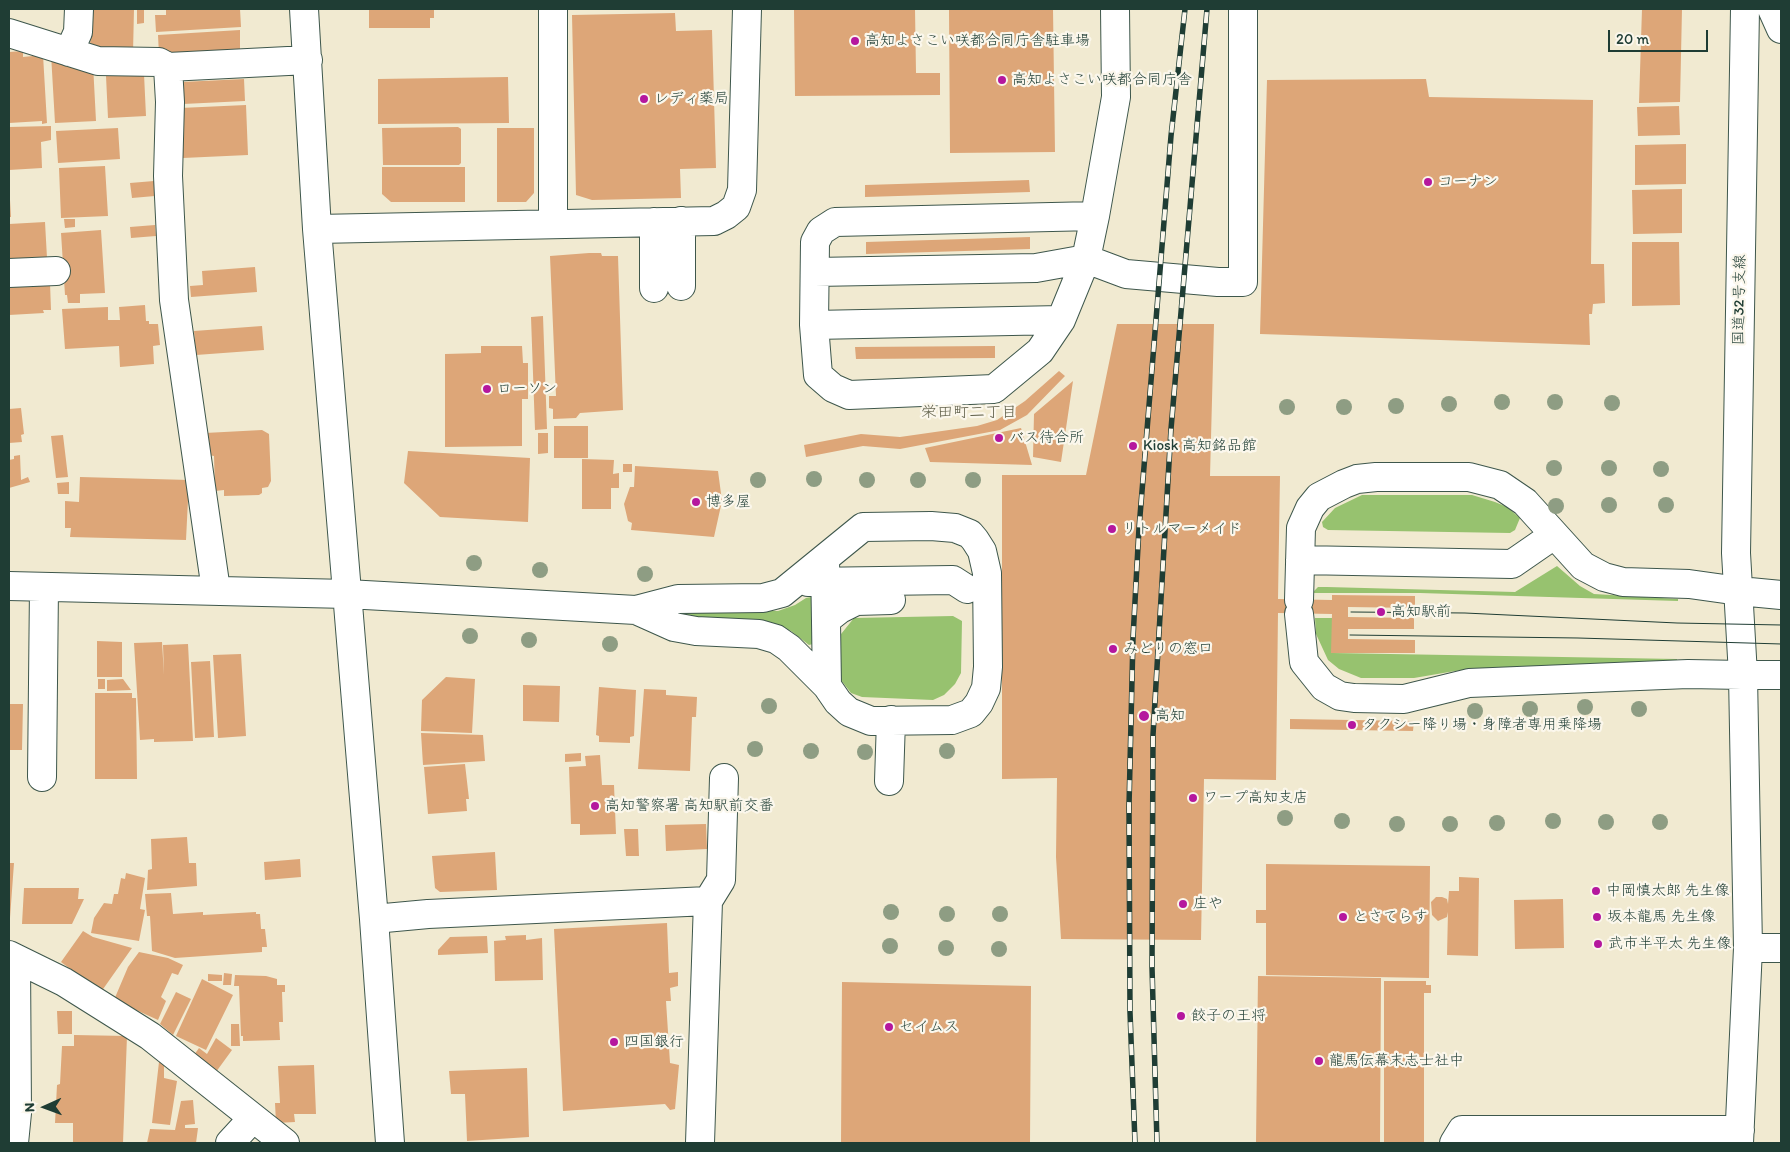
<!DOCTYPE html>
<meta charset="utf-8">
<style>
body{margin:0}
#map{position:relative;width:1790px;height:1152px;overflow:hidden;background:#f1ead1;font-family:Itim,sans-serif}
canvas{display:block}
.frame{position:absolute;inset:0;border:10px solid #1f3d34;pointer-events:none}
.north{position:absolute;left:20px;top:1082px;width:50px;height:50px;-webkit-text-stroke:4px #fbf7ec;paint-order:stroke;rotate:268deg;font-size:14px;font-weight:700;line-height:20px;text-align:center;color:#1f3d34}
.north::after{content:'';display:block;margin:auto;width:18px;height:22px;background:#1f3d34;clip-path:polygon(50% 0,100% 100%,50% 72%,0 100%)}
.scale{position:absolute;left:1608px;top:30px;width:100px;height:22px;box-sizing:border-box;border:2px solid #1f3d34;border-top:0;padding-left:6px;font-size:15px;line-height:18px;white-space:nowrap;color:#1f3d34;-webkit-text-stroke:4px #fbf7ec;paint-order:stroke}
</style>
<div id="map">
<canvas width="1790" height="1152"></canvas>
<div class="frame"></div>
<div class="north">N</div>
<div class="scale">20 m</div>
</div>
<script>
const g = document.querySelector('canvas').getContext('2d');
g.lineJoin = 'round';
function fillPath(path, color) {
  g.fillStyle = color;
  g.fill(path, 'evenodd');
}
function toPath(rows) {
  const path = new Path2D();
  for (const r of rows) {
    path.moveTo(r[0], r[1]);
    for (let i = 2; i < r.length; i += 2) path.lineTo(r[i], r[i + 1]);
  }
  return path;
}
function stroke(path, color, width, dash) {
  g.strokeStyle = color;
  g.lineWidth = width;
  g.lineCap = dash ? 'butt' : 'round';
  g.setLineDash(dash || []);
  g.stroke(path);
}
function label(font, color, halo, rows, align = 'center') {
  g.font = font + ' Itim,"Klee One",sans-serif';
  g.lineWidth = 4.5;
  g.setLineDash([]);
  g.textBaseline = 'middle';
  g.strokeStyle = halo;
  g.fillStyle = color;
  for (const [text, x, y, turn = 0] of rows) {
    g.save();
    g.translate(x, y);
    g.rotate((+turn || 0) * Math.PI / 180);
    g.textAlign = isNaN(turn) ? turn : align;
    if (halo) g.strokeText(text, 0, 0);
    g.fillText(text, 0, 0);
    g.restore();
  }
}
const green = toPath([
 [1362,495,1472,495,1495,502,1507,507,1520,518,1515,530,1510,533,1328,530,1323,527,1322,522,1335,508],
 [1557,566,1580,586,1594,594,1678,599,1678,601,1420,593,1312,593,1318,587,1327,587,1515,592],
 [811,597,815,600,813,644,809,645,791,631,774,625,712,621,674,612,723,609,778,611,795,605,806,598],
 [953,616,962,621,961,673,955,684,944,695,933,700,862,697,851,693,841,680,838,670,837,639,854,618],
 [1315,618,1333,618,1333,653,1677,659,1677,662,1485,669,1455,671,1414,678,1361,678,1339,669,1328,660,1316,634]
]);
const building = toPath([
 [91,9,134,9,133,53,90,51],
 [137,9,144,9,144,23,137,24],
 [166,9,240,9,241,27,156,32,155,15,166,15],
 [369,9,434,9,434,18,430,18,430,28,369,28],
 [794,9,915,9,916,73,940,73,940,95,795,96],
 [949,9,1053,9,1055,152,950,153],
 [1642,9,1682,9,1680,102,1639,103],
 [675,13,676,31,712,30,716,168,680,169,681,198,592,200,576,195,572,15],
 [240,30,240,51,159,55,158,35],
 [23,51,23,57,43,55,47,123,42,124,42,121,9,123,9,52],
 [51,54,93,64,96,121,55,123],
 [144,74,146,116,108,118,106,76],
 [508,77,509,123,378,124,378,79],
 [244,79,245,101,183,104,182,82],
 [1426,79,1429,97,1593,100,1591,264,1604,264,1605,303,1593,304,1592,314,1589,314,1590,345,1260,334,1267,80],
 [246,105,248,155,183,158,181,136,184,136,184,127,182,127,180,108],
 [1679,106,1680,135,1638,136,1637,107],
 [51,126,51,140,41,142,42,168,9,170,9,127],
 [458,127,461,129,461,163,459,165,383,165,382,128],
 [118,128,120,159,58,163,56,131],
 [497,128,534,128,534,193,526,202,497,202],
 [1686,144,1686,184,1635,185,1635,145],
 [105,166,108,216,61,218,59,168],
 [382,167,465,167,465,202,391,202,382,194],
 [1029,180,1030,192,865,197,865,185],
 [154,181,155,196,132,198,130,183],
 [1682,189,1682,233,1633,234,1632,190],
 [9,200,10,200,11,217,9,217],
 [64,219,75,219,75,227,65,228],
 [45,222,47,258,9,260,9,224],
 [155,225,156,236,131,238,130,227],
 [101,230,105,293,80,294,80,303,68,303,67,295,65,295,61,233],
 [1030,237,1030,249,866,254,866,242],
 [1632,242,1679,242,1680,305,1632,306],
 [589,253,601,253,602,256,618,256,623,410,580,413,576,418,553,419,553,409,549,408,549,396,556,396,550,256],
 [255,267,257,292,191,297,190,286,203,285,202,271],
 [9,282,50,283,51,310,43,310,44,313,9,315],
 [145,305,146,321,149,321,149,324,158,324,160,345,153,346,154,364,120,367,119,346,65,349,62,309,108,307,108,320,120,320,119,307],
 [543,316,547,429,535,430,531,317],
 [1117,324,1214,324,1210,476,1280,476,1278,599,1332,600,1332,595,1415,596,1415,608,1348,607,1348,617,1414,618,1414,629,1348,629,1348,639,1415,640,1415,653,1331,653,1332,614,1278,613,1276,780,1204,779,1201,940,1061,939,1056,857,1057,778,1002,779,1002,475,1086,475],
 [262,326,264,350,196,355,194,331],
 [481,346,522,346,523,363,528,363,528,399,522,399,522,446,445,447,445,354,481,353],
 [995,346,995,358,856,359,855,347],
 [1059,371,1065,376,1027,415,1000,430,900,449,863,446,806,457,804,445,861,434,900,437,977,426,997,420,1025,401],
 [1073,381,1061,462,1033,457,1034,414],
 [21,408,24,434,21,435,22,442,9,443,9,409],
 [554,426,588,426,588,458,554,458],
 [1021,428,1032,465,930,462,925,448],
 [262,430,269,434,271,481,268,487,262,488,262,493,259,495,224,496,224,490,215,491,214,456,208,455,205,433],
 [538,433,548,433,548,453,538,454],
 [63,435,68,477,56,478,51,436],
 [408,451,530,458,528,522,440,517,404,483],
 [20,455,21,480,28,477,30,482,9,488,9,460,14,459,14,456],
 [582,459,614,460,613,474,619,473,619,488,611,488,611,509,582,509],
 [623,464,632,464,632,472,623,472],
 [635,466,718,471,722,501,714,537,631,530,632,523,628,521,624,504,630,487,634,487],
 [80,477,189,480,186,540,70,537,71,528,65,528,65,501,79,502],
 [69,482,69,494,58,494,57,483],
 [97,641,122,642,122,677,97,677],
 [162,642,164,675,163,645,188,644,193,741,154,742,154,739,140,740,134,643],
 [241,654,246,736,218,738,213,655],
 [210,661,214,737,195,738,191,662],
 [446,677,475,679,472,733,421,731,422,700],
 [98,679,105,679,105,689,98,689],
 [123,679,131,690,107,691,107,680],
 [523,685,560,686,559,722,523,721],
 [599,687,636,690,634,736,630,737,630,743,599,742,599,736,596,735],
 [644,689,666,690,666,695,697,697,696,717,692,717,690,771,638,769],
 [95,693,132,693,132,698,136,698,137,779,95,779],
 [9,704,23,704,22,750,9,750],
 [1290,719,1414,721,1413,731,1290,729],
 [421,733,483,735,485,761,423,765],
 [581,753,581,761,565,762,565,754],
 [600,755,602,785,614,785,616,834,580,835,580,824,571,824,569,767,586,766,585,756],
 [465,764,469,799,466,799,467,811,428,814,424,767],
 [706,824,707,849,666,851,665,825],
 [624,829,638,829,639,856,626,856],
 [187,837,189,863,196,863,197,886,147,890,148,870,152,869,151,839],
 [495,852,497,890,440,892,435,888,432,856],
 [300,859,301,877,265,880,264,862],
 [9,863,14,863,10,918,9,918],
 [1266,864,1430,866,1429,978,1266,975,1266,923,1256,923,1256,910,1266,910],
 [126,873,145,878,140,909,145,910,139,941,91,933,94,918,104,903,112,904,114,894,118,894,121,878,125,879],
 [1459,877,1479,878,1478,956,1447,955,1448,912,1447,917,1438,921,1432,915,1431,902,1436,897,1442,897,1447,899,1448,904,1449,891,1459,891],
 [24,888,79,888,78,899,84,899,72,924,22,924],
 [171,893,173,914,203,912,203,915,256,912,256,914,260,914,261,929,265,929,267,947,262,947,262,952,175,958,152,951,150,916,147,916,145,894],
 [1563,899,1564,948,1515,949,1514,900],
 [667,923,669,973,678,972,678,986,670,988,671,1001,666,1001,670,1063,679,1065,675,1109,670,1110,665,1104,563,1111,554,929],
 [83,931,93,937,132,948,101,992,61,962],
 [526,935,526,940,542,938,543,980,495,981,494,941,506,940,505,936],
 [487,936,488,953,438,955,438,950,450,937],
 [139,952,168,958,183,965,178,975,172,973,161,997,166,1001,158,1020,114,1000,128,967],
 [224,973,232,974,231,985,223,985],
 [208,974,222,975,222,981,208,981],
 [235,975,266,976,277,979,277,985,285,985,285,992,282,992,283,1022,279,1022,280,1040,243,1041,243,1036,241,1036,239,986,234,986],
 [1258,976,1381,978,1380,1143,1256,1143],
 [202,979,233,995,206,1050,176,1036],
 [1384,981,1426,981,1426,985,1431,985,1431,993,1424,993,1424,1143,1384,1143],
 [842,982,1031,986,1030,1143,841,1143],
 [176,992,191,999,173,1035,160,1024],
 [57,1011,72,1011,72,1034,58,1034],
 [231,1024,239,1024,240,1046,231,1046],
 [74,1035,127,1036,123,1143,73,1142,73,1123,55,1123,57,1085,60,1084,62,1046,74,1046],
 [216,1038,232,1050,216,1072,194,1055,199,1048,207,1054],
 [159,1062,164,1063,164,1078,177,1081,170,1125,152,1123],
 [314,1065,316,1114,294,1114,295,1122,276,1123,275,1103,280,1103,278,1066],
 [527,1068,529,1137,467,1141,465,1094,451,1094,449,1071],
 [193,1100,195,1124,185,1125,185,1128,198,1128,196,1143,147,1143,150,1129,175,1130,181,1101]
]);
const minor = toPath([
 [304,9,317,229,374,919,390,1143],
 [553,9,553,223],
 [9,33,98,61,159,62,168,67],
 [69,52,78,32,79,9],
 [1095,216,835,222,821,231,815,242,814,325,818,375,833,388,849,395,994,389,1040,351,1061,320,1086,259,1095,216,1116,97,1115,9],
 [681,221,681,286],
 [654,222,654,288],
 [317,229,714,221,726,215,736,207,742,190,747,9],
 [815,272,1036,268,1086,259,1126,274,1218,282,1243,282,1243,9],
 [9,273,56,271],
 [814,325,1061,320],
 [825,559,827,686,838,702,849,712,871,721,952,720,971,713,979,703,986,688,988,667,987,573,982,551,975,540,970,534,955,528,931,526,863,527,782,593,763,598,678,599,636,610,674,627,696,631,759,634,776,639,789,648,827,686],
 [1300,560,1512,564,1554,535],
 [808,582,953,580,967,589],
 [9,586,347,594,636,610],
 [216,590,174,300,168,176,170,102,168,67,308,60],
 [1299,600,1301,528,1310,508,1319,497,1344,484,1357,479,1376,477,1469,477,1500,485,1525,502,1583,566,1604,577,1623,582,1689,584,1739,591],
 [1299,614,1304,662,1324,687,1340,696,1354,698,1404,699,1469,683,1688,674,1743,675,1748,948,1739,1143],
 [826,620,840,609,856,601,891,600],
 [42,777,44,587],
 [889,781,891,720],
 [708,901,721,880,724,778],
 [374,919,428,914,708,901,700,1143],
 [1748,948,1781,948],
 [9,955,64,982,150,1036,285,1143],
 [14,1143,17,1113,16,959],
 [230,1143,253,1118],
 [1454,1143,1462,1130,1740,1130]
]);
const highway = toPath([
 [1745,9,1736,553,1743,675,1781,675],
 [1772,9,1781,29],
 [1739,591,1781,595]
]);
const tram = toPath([
 [1351,612,1465,613,1677,623,1781,625],
 [1350,635,1578,638,1781,644]
]);
const rail = toPath([
 [1135,1143,1130,1012,1129,806,1133,638,1139,528,1171,136,1185,9],
 [1157,1143,1152,967,1153,735,1171,429,1207,9]
]);
const trees = [
 [1502,402],
 [1555,402],
 [1612,403],
 [1449,404],
 [1396,406],
 [1287,407],
 [1344,407],
 [1554,468],
 [1609,468],
 [1661,469],
 [814,479],
 [758,480],
 [867,480],
 [918,480],
 [973,480],
 [1609,505],
 [1666,505],
 [1556,506],
 [474,563],
 [540,570],
 [645,574],
 [470,636],
 [529,640],
 [610,644],
 [769,706],
 [1585,707],
 [1530,709],
 [1639,709],
 [1475,711],
 [755,749],
 [811,751],
 [947,751],
 [865,752],
 [1285,818],
 [1342,821],
 [1553,821],
 [1606,822],
 [1660,822],
 [1497,823],
 [1397,824],
 [1450,824],
 [891,912],
 [947,914],
 [1000,914],
 [890,946],
 [946,948],
 [999,949]
];
const markers = [
 [855,41,5,"#b5179e"],
 [1002,80,5,"#b5179e"],
 [644,99,5,"#b5179e"],
 [1428,182,5,"#b5179e"],
 [487,389,5,"#b5179e"],
 [999,438,5,"#b5179e"],
 [1133,446,5,"#b5179e"],
 [696,502,5,"#b5179e"],
 [1112,529,5,"#b5179e"],
 [1381,612,5,"#b5179e"],
 [1113,649,5,"#b5179e"],
 [1144,716,6,"#b5179e"],
 [1352,725,5,"#b5179e"],
 [1193,798,5,"#b5179e"],
 [595,806,5,"#b5179e"],
 [1596,891,5,"#b5179e"],
 [1183,904,5,"#b5179e"],
 [1343,917,5,"#b5179e"],
 [1597,917,5,"#b5179e"],
 [1598,944,5,"#b5179e"],
 [1181,1016,5,"#b5179e"],
 [889,1027,5,"#b5179e"],
 [614,1042,5,"#b5179e"],
 [1319,1061,5,"#b5179e"]
];
const poiNames = [
 ["高知よさこい咲都合同庁舎駐車場",865,41],
 ["高知よさこい咲都合同庁舎",1012,80],
 ["レディ薬局",654,99],
 ["コーナン",1438,182],
 ["ローソン",497,389],
 ["バス待合所",1009,438],
 ["Kiosk 高知銘品館",1143,446],
 ["博多屋",706,502],
 ["リトルマーメイド",1122,529],
 ["高知駅前",1391,612],
 ["みどりの窓口",1123,649],
 ["高知",1155,716],
 ["タクシー降り場・身障者専用乗降場",1362,725],
 ["ワープ高知支店",1203,798],
 ["高知警察署 高知駅前交番",605,806],
 ["中岡慎太郎 先生像",1606,891],
 ["庄や",1193,904],
 ["とさてらす",1353,917],
 ["坂本龍馬 先生像",1607,917],
 ["武市半平太 先生像",1608,944],
 ["餃子の王将",1191,1016],
 ["セイムス",899,1027],
 ["四国銀行",624,1042],
 ["龍馬伝幕末志士社中",1329,1061]
];
const streetNames = [
 ["国道32号支線",1740,300,-89]
];
const neighbourhoodNames = [
 ["栄田町二丁目",969,413]
];
fillPath(green, '#97c26f');
fillPath(building, '#dda678');
stroke(minor, '#3e574c', 30);
stroke(highway, '#3e574c', 30);
stroke(minor, '#fff', 28);
stroke(highway, '#fff', 28);
stroke(tram, '#1f3d34', 1);
stroke(rail, '#1f3d34', 5.5);
stroke(rail, '#fbf7ec', 4, [11]);
g.fillStyle = '#8e9d83';
for (const [x, y] of trees) {
  g.beginPath();
  g.arc(x, y, 8, 0, 2 * Math.PI);
  g.fill();
}
for (const [x, y, r, color] of markers) {
  const dot = new Path2D();
  dot.arc(x, y, r, 0, 2 * Math.PI);
  g.fillStyle = color;
  g.fill(dot);
  stroke(dot, '#fbf7ec', 2);
}
label('15px', '#1f3d34', '#fbf7ec', poiNames, 'left');
label('15px', '#1f3d34', '#fbf7ec', streetNames);
label('16px', '#62624c', '#fbf7ec', neighbourhoodNames);
</script>
